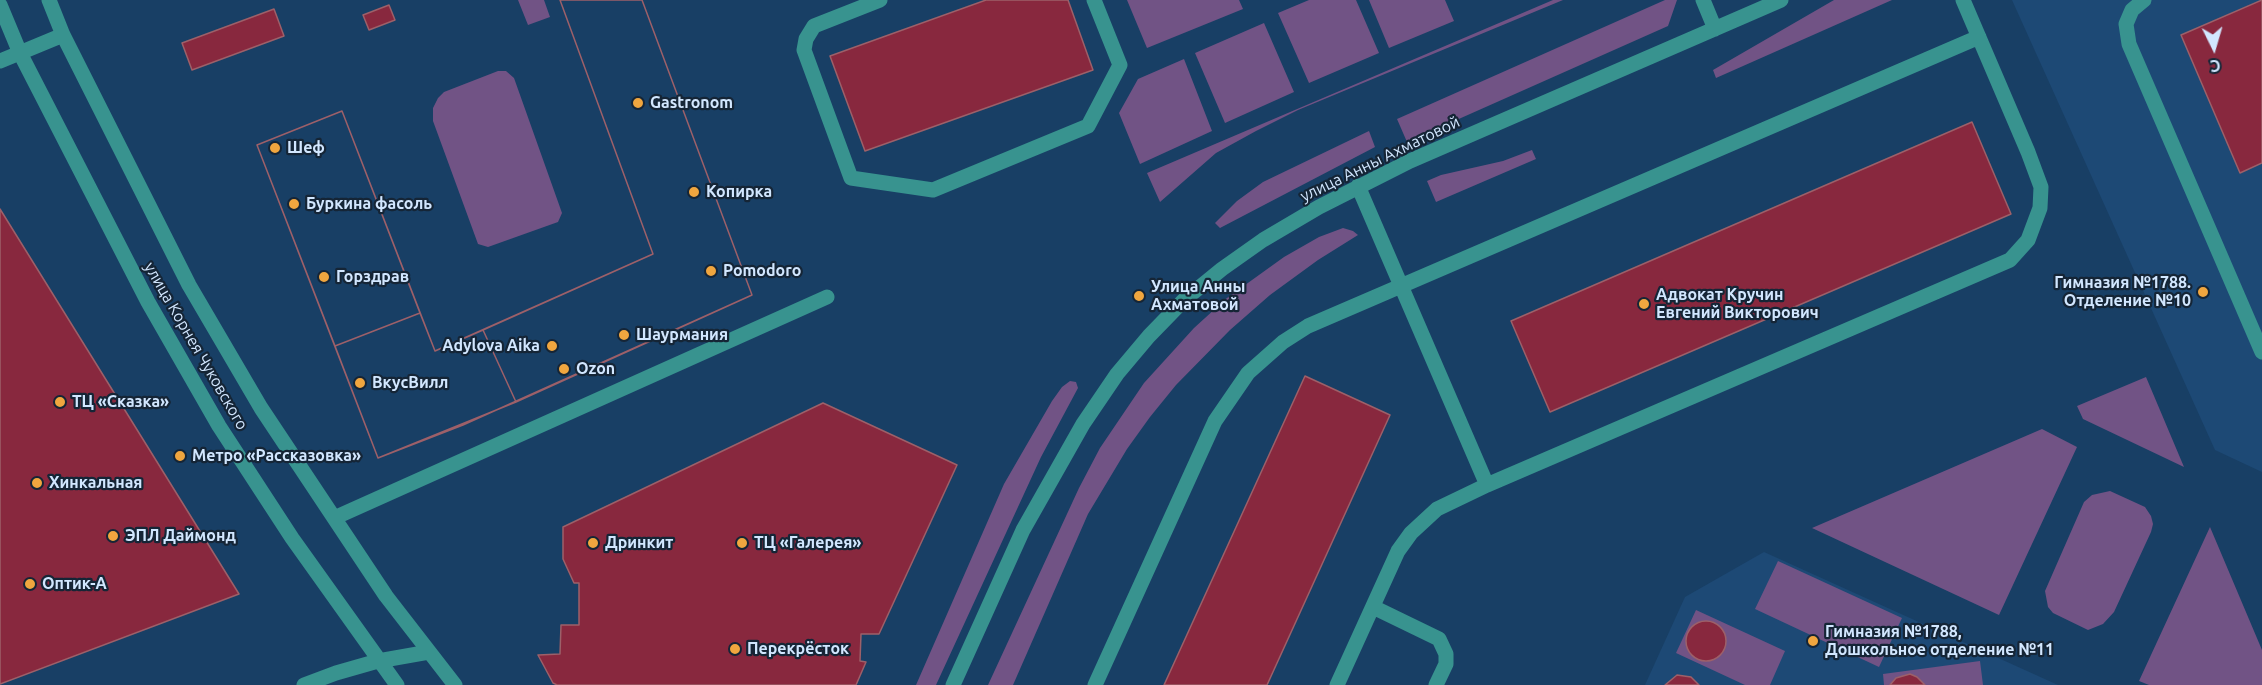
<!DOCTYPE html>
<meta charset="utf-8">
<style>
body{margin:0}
#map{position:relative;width:2262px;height:685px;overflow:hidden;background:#183f65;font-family:Ubuntu,sans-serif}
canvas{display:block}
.north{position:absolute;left:2184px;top:18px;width:60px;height:60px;-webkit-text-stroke:4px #152536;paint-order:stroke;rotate:175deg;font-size:16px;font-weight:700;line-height:24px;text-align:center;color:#d2e7ff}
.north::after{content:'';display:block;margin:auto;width:21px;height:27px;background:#d2e7ff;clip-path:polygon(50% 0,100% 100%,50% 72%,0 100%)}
</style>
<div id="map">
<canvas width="2262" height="685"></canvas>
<div class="north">С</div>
</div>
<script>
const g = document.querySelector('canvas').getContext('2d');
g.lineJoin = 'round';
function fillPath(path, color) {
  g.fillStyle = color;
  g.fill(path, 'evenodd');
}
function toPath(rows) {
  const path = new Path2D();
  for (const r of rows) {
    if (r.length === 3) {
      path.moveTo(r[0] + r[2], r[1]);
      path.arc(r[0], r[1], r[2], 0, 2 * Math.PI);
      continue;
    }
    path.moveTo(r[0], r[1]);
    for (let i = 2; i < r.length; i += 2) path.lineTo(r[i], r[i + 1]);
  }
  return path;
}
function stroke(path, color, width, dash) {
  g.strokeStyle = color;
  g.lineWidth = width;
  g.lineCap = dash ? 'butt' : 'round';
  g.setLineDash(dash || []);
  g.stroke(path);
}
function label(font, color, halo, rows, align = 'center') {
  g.font = font + ' Ubuntu,sans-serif';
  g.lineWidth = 4.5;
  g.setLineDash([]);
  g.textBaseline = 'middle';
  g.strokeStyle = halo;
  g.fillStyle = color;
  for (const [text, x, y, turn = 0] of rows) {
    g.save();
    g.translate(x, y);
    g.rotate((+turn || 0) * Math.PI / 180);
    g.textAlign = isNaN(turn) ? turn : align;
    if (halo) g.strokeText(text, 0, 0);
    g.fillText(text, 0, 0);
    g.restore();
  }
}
const built = toPath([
 [2012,0,2262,0,2262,472,2215,450],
 [1764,552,2058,685,1645,685,1685,597]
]);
const green = toPath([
 [518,0,544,0,550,17,528,25],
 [1127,0,1239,0,1243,9,1147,48],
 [1309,0,1356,0,1379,53,1309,83,1278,13],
 [1369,0,1445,0,1454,21,1389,48],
 [1553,0,1563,0,1298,110,1256,131,1216,153,1160,202,1147,173],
 [1665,0,1677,0,1668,26,1407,142,1397,119],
 [1834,0,1892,0,1716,78,1713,70],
 [1264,23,1294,92,1225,123,1195,53],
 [1184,59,1212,131,1140,164,1119,113,1138,79],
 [498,71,506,71,514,78,562,213,558,222,488,247,478,244,433,121,433,108,438,98,444,92],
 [1369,131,1375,147,1220,228,1215,223,1237,201,1263,182],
 [1532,150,1536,159,1436,202,1427,181,1441,175,1503,161],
 [1343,228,1353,231,1358,235,1318,260,1270,295,1230,330,1176,385,1150,417,1127,449,1088,514,1013,685,988,685,1079,488,1100,448,1144,383,1194,328,1227,298,1284,257,1319,237],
 [2146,377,2184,467,2083,419,2077,406],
 [1070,381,1076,382,1078,388,1041,457,936,685,916,685,1004,484,1052,401,1062,387],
 [2042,429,2077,447,1999,615,1812,528],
 [2110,491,2145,507,2151,516,2153,524,2151,532,2114,612,2103,624,2088,630,2053,613,2048,607,2045,591,2084,502,2092,495],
 [2210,527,2262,650,2262,685,2149,685,2139,681],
 [1778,561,1902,618,1879,667,1755,609],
 [1696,610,1785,651,1770,685,1745,685,1676,653],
 [1980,661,1983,685,1884,685,1883,674]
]);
const building = toPath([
 [560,0,642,0,752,295,516,402,483,330,653,254,560,0],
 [560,0,642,0,752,295,463,425,378,458,257,145,342,111,435,351,653,254,560,0],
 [986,0,1068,0,1093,70,865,151,830,56,986,0],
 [2262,0,2262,163,2240,173,2181,35,2262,0],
 [389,5,395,20,369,30,363,15,389,5],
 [274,9,284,36,192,70,182,43,274,9],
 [342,111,420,313,335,346,257,145,342,111],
 [1972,122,2011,214,1550,412,1511,321,1972,122],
 [0,209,239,594,0,684,0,209],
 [420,313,435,351,483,330,516,402,378,458,335,346,420,313],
 [1305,376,1390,415,1267,685,1164,685,1305,376],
 [823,403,957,465,879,634,861,634,860,661,866,662,856,685,557,685,553,683,538,655,560,654,561,625,579,625,579,583,574,583,563,559,563,527,823,403],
 [1706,641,20],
 [1910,674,1917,677,1925,685,1890,685,1896,678,1910,674],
 [1677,675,1691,677,1699,685,1665,685,1677,675]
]);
const minor = toPath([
 [49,0,63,35,189,285,261,408,386,596,455,685],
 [880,0,814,26,806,39,804,50,851,178,933,190,1088,126,1120,65,1094,0],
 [1703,0,1715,29],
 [2144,0,2132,10,2126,24,2129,44,2262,352],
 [0,5,20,53,148,302,219,426,292,538,397,685],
 [0,61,63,35],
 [1358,186,1487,485],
 [334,518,827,297],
 [1373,607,1439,639,1446,654,1446,664,1436,685],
 [304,685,336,673,378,661,429,652],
 [953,685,1023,530,1083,424,1117,374,1149,336,1184,300,1222,269,1263,240,1319,207,1410,161,1781,0],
 [1095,685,1215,421,1248,373,1283,342,1308,326,1979,37],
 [1337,685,1398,551,1411,533,1437,509,1487,485,2010,260,2028,240,2040,208,2041,187,2028,152,1963,0]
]);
const markers = [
 [638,103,6,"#f0a63f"],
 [275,148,6,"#f0a63f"],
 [694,192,6,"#f0a63f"],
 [294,204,6,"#f0a63f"],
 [711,271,6,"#f0a63f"],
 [324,277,6,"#f0a63f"],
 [2203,292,6,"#f0a63f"],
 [1139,296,6,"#f0a63f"],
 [1644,304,6,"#f0a63f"],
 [624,335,6,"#f0a63f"],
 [552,346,6,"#f0a63f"],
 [564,369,6,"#f0a63f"],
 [360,383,6,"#f0a63f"],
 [60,402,6,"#f0a63f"],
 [180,456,6,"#f0a63f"],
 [37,483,6,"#f0a63f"],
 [113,536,6,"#f0a63f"],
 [593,543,6,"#f0a63f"],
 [742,543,6,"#f0a63f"],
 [30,584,6,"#f0a63f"],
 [1813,641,6,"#f0a63f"],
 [735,649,6,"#f0a63f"]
];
const poiNames = [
 ["Gastronom",650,103],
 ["Шеф",287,148],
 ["Копирка",706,192],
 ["Буркина фасоль",306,204],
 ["Pomodoro",723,271],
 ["Горздрав",336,277],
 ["Гимназия №1788.",2191,283,"right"],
 ["Отделение №10",2191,301,"right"],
 ["Улица Анны",1151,287],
 ["Ахматовой",1151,305],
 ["Адвокат Кручин",1656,295],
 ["Евгений Викторович",1656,313],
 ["Шаурмания",636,335],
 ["Adylova Aika",540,346,"right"],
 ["Ozon",576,369],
 ["ВкусВилл",372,383],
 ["ТЦ «Сказка»",72,402],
 ["Метро «Рассказовка»",192,456],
 ["Хинкальная",49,483],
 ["ЭПЛ Даймонд",125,536],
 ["Дринкит",605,543],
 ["ТЦ «Галерея»",754,543],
 ["Оптик-А",42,584],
 ["Гимназия №1788,",1825,632],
 ["Дошкольное отделение №11",1825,650],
 ["Перекрёсток",747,649]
];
const streetNames = [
 ["улица Анны Ахматовой",1380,159,-26],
 ["улица Корнея Чуковского",196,346,60]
];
fillPath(built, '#1d4975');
fillPath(green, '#715385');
fillPath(building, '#88283e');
stroke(building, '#9d6069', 1.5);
stroke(minor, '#38938f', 15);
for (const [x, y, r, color] of markers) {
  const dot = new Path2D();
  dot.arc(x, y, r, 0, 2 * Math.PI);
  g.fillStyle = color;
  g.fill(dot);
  stroke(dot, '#152536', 2);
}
label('bold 16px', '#d2e7ff', '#152536', poiNames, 'left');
label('16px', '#d2e7ff', '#152536', streetNames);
</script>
